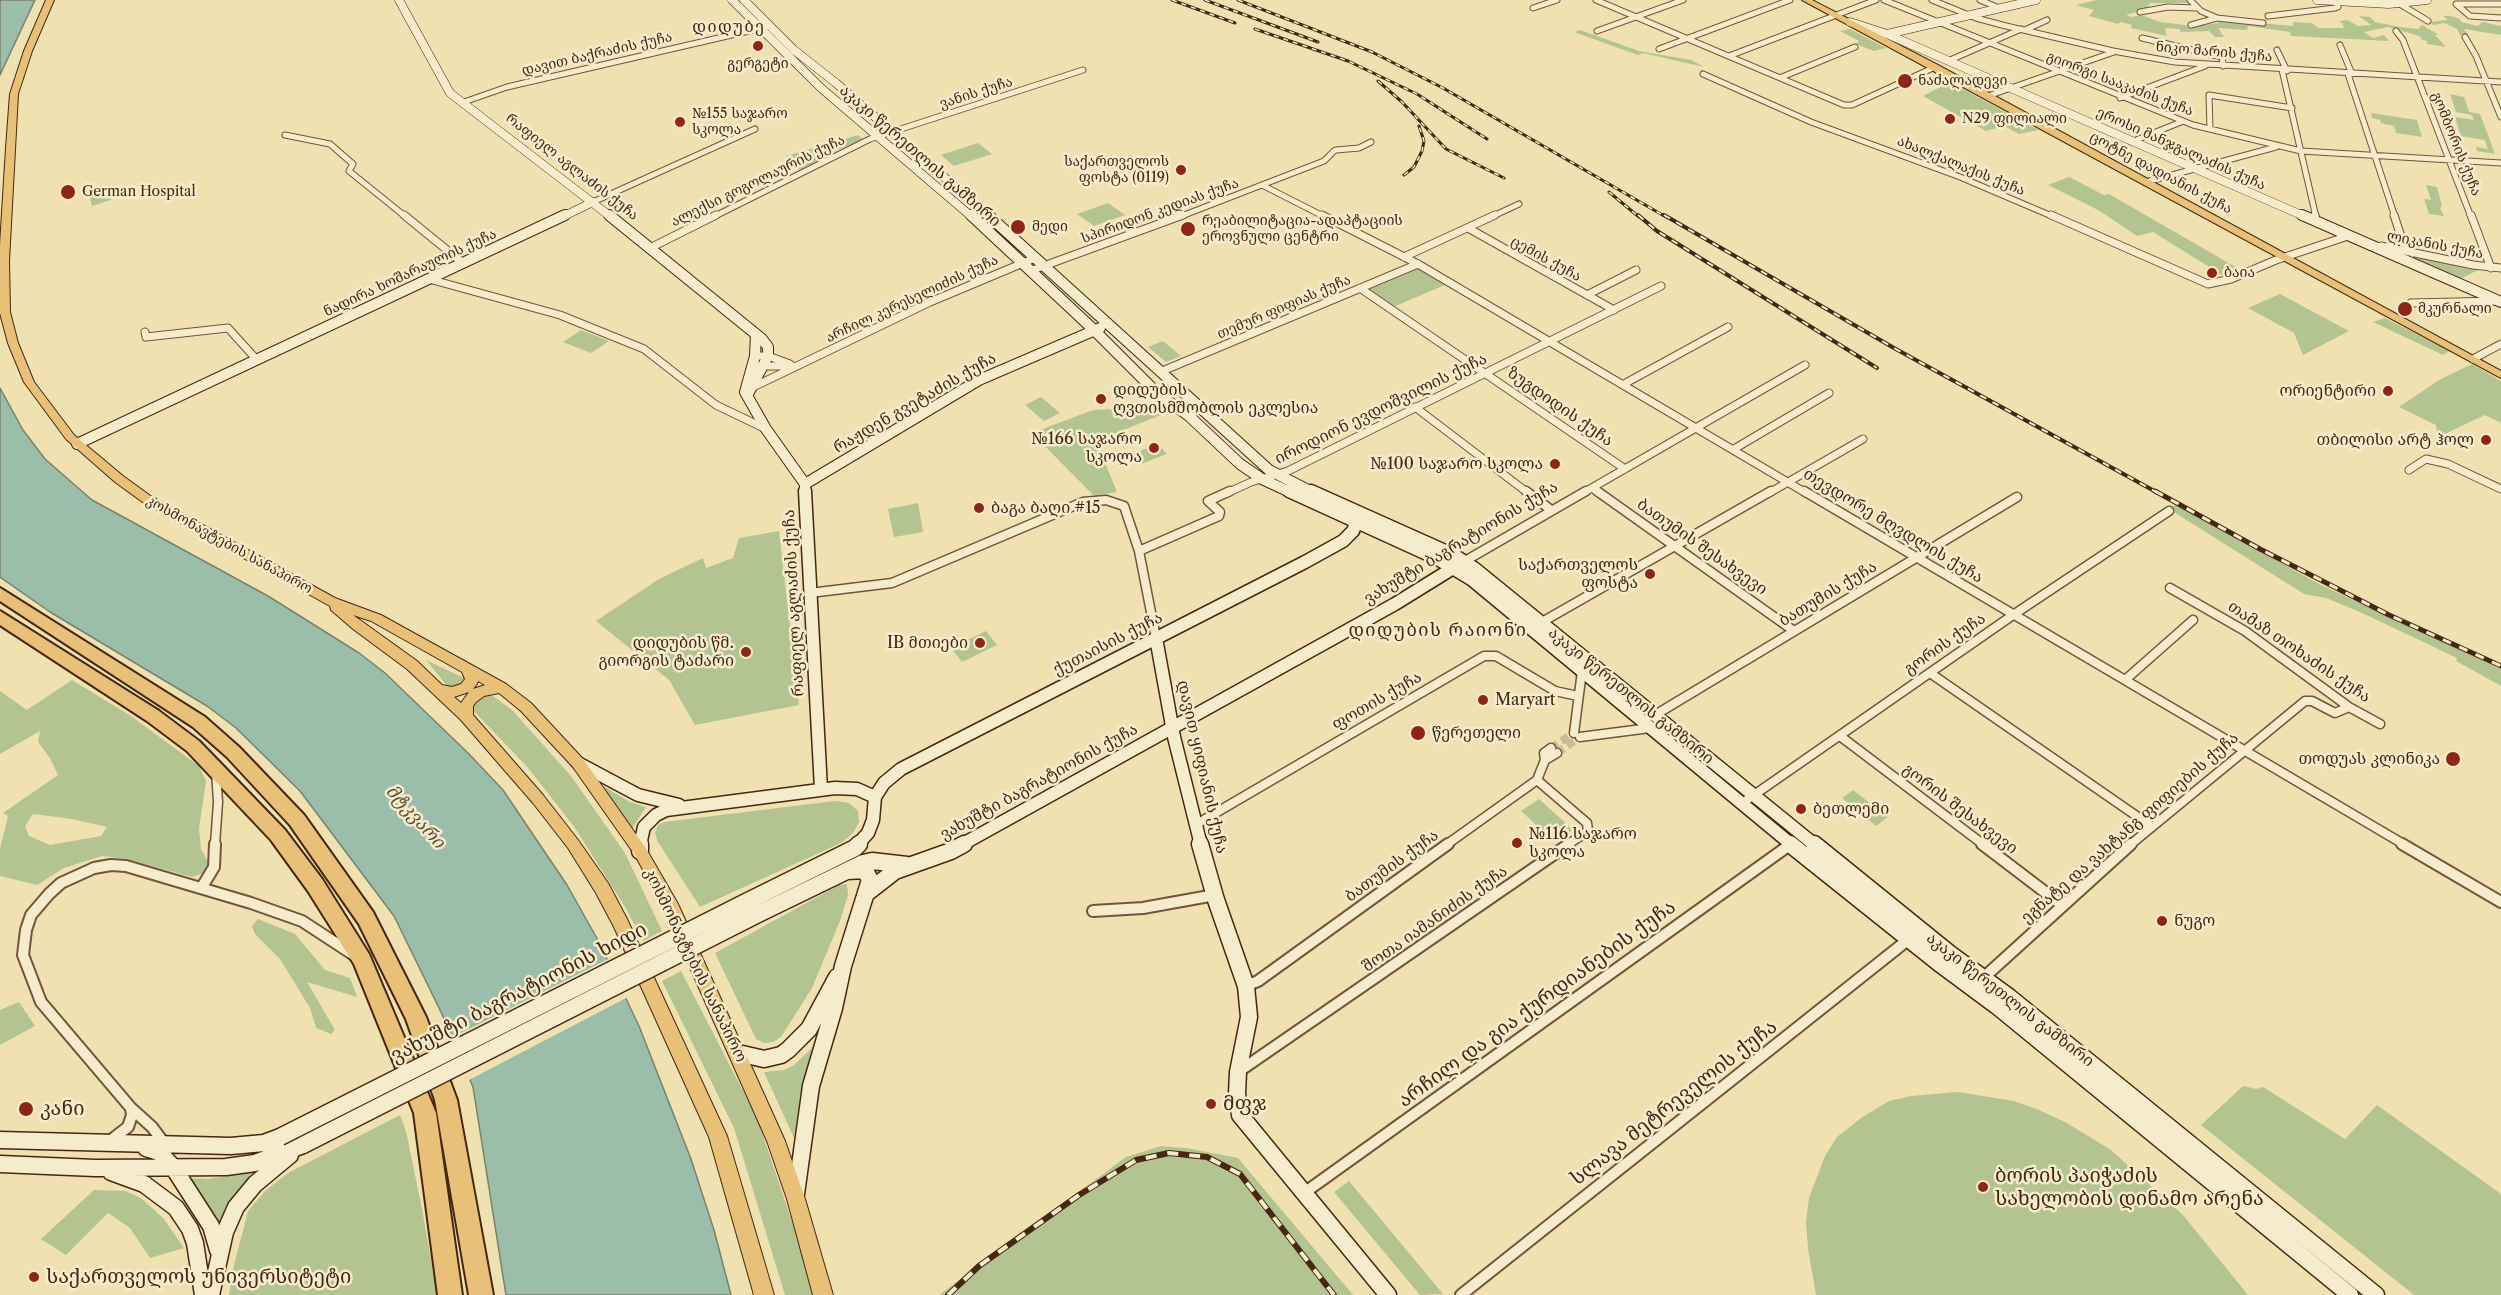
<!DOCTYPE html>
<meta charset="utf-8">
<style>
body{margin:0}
canvas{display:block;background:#f0e1b1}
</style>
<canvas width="2501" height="1295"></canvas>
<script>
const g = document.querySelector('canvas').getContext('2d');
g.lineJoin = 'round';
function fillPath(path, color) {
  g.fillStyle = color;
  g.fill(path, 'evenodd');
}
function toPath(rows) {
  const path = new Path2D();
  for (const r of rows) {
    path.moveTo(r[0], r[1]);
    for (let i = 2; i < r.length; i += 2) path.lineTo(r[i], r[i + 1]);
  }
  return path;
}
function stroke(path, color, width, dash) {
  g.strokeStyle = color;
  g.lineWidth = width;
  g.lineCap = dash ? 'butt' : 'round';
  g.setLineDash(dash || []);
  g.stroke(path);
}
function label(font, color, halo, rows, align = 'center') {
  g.font = font + ' "Libre Caslon Text","Noto Serif Georgian",serif';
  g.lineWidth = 5;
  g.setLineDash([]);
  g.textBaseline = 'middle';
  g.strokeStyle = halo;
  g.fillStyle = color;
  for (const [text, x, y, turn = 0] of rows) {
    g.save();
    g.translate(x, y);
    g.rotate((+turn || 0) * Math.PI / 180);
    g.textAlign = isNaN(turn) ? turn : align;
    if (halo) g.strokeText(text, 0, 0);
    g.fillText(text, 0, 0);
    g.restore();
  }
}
const green = toPath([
 [2097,0,2188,0,2190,3,2149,3,2150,4,2147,6,2152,8,2126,15,2132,17,2141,15,2160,22,2193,26,2219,23,2216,21,2220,20,2294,26,2293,22,2312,23,2318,28,2345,28,2342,25,2344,24,2339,21,2347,20,2358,26,2371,25,2359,16,2370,17,2375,22,2399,27,2418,29,2422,25,2439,35,2435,35,2446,47,2427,44,2427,41,2422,40,2420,36,2388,27,2364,32,2373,38,2384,35,2389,41,2291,36,2290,32,2248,26,2247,30,2218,28,2224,37,2215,37,2209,31,2181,32,2179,29,2165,28,2167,36,2131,28,2132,25,2121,22,2118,24,2089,16,2094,10,2076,5],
 [2443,16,2451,16,2460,19,2461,22,2478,26,2482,22,2501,26,2501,35,2464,29,2468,35,2460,35,2457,29,2444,23,2433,25,2429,22,2448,20],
 [1850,29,1886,48,1874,51,1856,44,1859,41,1840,31],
 [1580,30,1639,51,1691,60,1704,67,1643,53,1638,55,1574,32],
 [1950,82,2038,130,2019,134,2004,126,1986,131,1923,96],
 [2450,94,2464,97,2469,112,2480,114,2495,154,2477,151,2476,147,2488,149,2485,140,2461,136,2455,117,2474,120,2472,115,2456,112],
 [2371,113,2417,120,2422,137,2396,133,2394,126,2381,123,2380,120,2372,118],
 [858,135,864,140,837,150,801,171,786,156],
 [978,143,992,154,954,166,941,155],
 [2069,177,2104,195,2109,194,2239,269,2224,276,2153,232,2137,236,2100,211,2048,185],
 [87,185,113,188,111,200,92,206],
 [2426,185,2437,187,2442,206,2440,208,2444,216,2429,214,2424,199,2431,200],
 [1108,203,1125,215,1094,226,1077,214],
 [2415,256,2478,270,2456,281,2415,264],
 [1418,269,1445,285,1393,307,1368,290],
 [2280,294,2349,331,2303,355,2294,333,2248,308],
 [2385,318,2450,351,2443,355,2373,322],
 [581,330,609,341,591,353,563,342],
 [1163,341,1181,356,1166,362,1148,347],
 [2472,364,2501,381,2501,423,2485,415,2438,437,2436,425,2399,407,2439,380],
 [1041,397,1060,413,1044,421,1025,405],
 [1154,402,1166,413,1096,441,1117,492,1094,496,1032,433,1093,410,1138,408],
 [1158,444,1167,454,1141,464,1132,454],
 [918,503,923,532,894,537,888,509],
 [2176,505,2319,584,2501,669,2501,686,2456,661,2457,658,2360,612,2326,598,2304,594,2169,509],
 [779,531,799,705,695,725,669,680,596,621,659,579,703,558,706,568,733,558,739,538],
 [986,631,997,645,962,662,951,648],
 [426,660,464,678,463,684,454,688,447,686],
 [72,680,131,716,199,766,206,781,199,829,201,849,210,865,207,872,192,877,127,859,102,856,64,868,37,885,0,876,0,849,8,816,3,813,58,775,50,758,38,742,40,731,0,754,0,691,27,710],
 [33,814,72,819,107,827,101,836,50,845,29,836,25,826],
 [485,695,493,696,512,710,571,776,625,853,662,931,643,941,625,907,575,828,529,769,473,710,472,705],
 [603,786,630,802,646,807,632,829],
 [1853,790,1888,817,1876,826,1842,798],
 [1539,799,1573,830,1555,842,1521,811],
 [835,801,849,803,858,811,859,822,853,833,841,843,700,907,658,842,655,833,658,825,664,822],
 [847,884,848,895,840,921,812,988,781,1037,773,1042,764,1043,756,1039,715,953,839,885],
 [258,919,295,934,325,970,350,978,357,997,307,982,335,1030,331,1034,316,1028,310,1008,280,959,255,934,252,926],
 [681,971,757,1118,806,1263,812,1295,785,1295,734,1128,662,981],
 [19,1002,35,1026,0,1045,0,1010],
 [812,1048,800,1095,794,1138,764,1072,784,1070,794,1065],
 [2243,1086,2256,1089,2263,1087,2345,1139,2377,1105,2501,1194,2501,1295,2414,1295,2201,1125],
 [1958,1092,2014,1101,2039,1110,2067,1123,2111,1150,2183,1215,2248,1295,1816,1295,1808,1249,1806,1222,1809,1198,1825,1156,1837,1137,1861,1118,1889,1101,1911,1096],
 [400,1115,406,1131,423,1214,437,1295,229,1295,233,1269,248,1211,266,1190,288,1173],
 [1161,1146,1186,1148,1238,1158,1353,1295,939,1295,1126,1157],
 [263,1170,220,1226,207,1204,185,1178,208,1179],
 [1349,1181,1443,1294,1420,1295,1334,1192],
 [94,1190,125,1191,141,1198,164,1219,184,1248,150,1258,130,1228,108,1213,66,1255,41,1239]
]);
const water = toPath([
 [0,0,35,0,0,75,0,0],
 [0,388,23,430,45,459,92,500,268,596,359,653,385,673,469,754,503,790,567,885,599,942,639,1026,691,1159,714,1230,731,1295,506,1295,473,1087,441,1012,394,916,300,791,236,728,207,706,50,612,0,577,0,388]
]);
const pier = toPath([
 [610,958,628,997,467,1081,449,1039]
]);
const streetTunnel = toPath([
 [1551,748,1574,733],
 [1557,753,1580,737]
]);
const streetFar3 = toPath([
 [1596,0,1844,105,1852,105,1935,67],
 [1884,0,2193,125,2301,151,2501,163],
 [1932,0,1976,18,2002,25,2113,51,2175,62,2501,82],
 [1980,0,1999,8],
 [2190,0,2201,11,2217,18,2263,23],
 [2400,4,2428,21],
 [2501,4,2456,4,2470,16,2501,18],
 [1533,8,1557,0],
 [2140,12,2168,7,2197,8],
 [2268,16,2335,8,2338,7,2337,2],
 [2191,25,2217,18],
 [2027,29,2047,20],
 [1597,31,1683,0],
 [2396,31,2403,40,2471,217],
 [2465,37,2476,56,2501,117],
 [2142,38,2222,57,2223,66],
 [2340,45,2352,74],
 [1659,49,1790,0],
 [2277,50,2287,71],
 [1729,56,1876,0],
 [1948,61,2021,29],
 [2282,70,2316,217],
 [1703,74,1811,122,1960,177,2054,217],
 [2348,74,2395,217],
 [1782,77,1855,47],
 [1988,96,2114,52],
 [2120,98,2205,66],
 [464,102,507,87,766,27],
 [2210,129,2209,95,2292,108],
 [285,135,330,144,353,164,349,171,406,217],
 [2131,142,2181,122],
 [1336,150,1359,148,1371,142],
 [2146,182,2276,147],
 [1264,186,1325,217],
 [593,202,755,129],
 [713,217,870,139,1083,70],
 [1179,217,1324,161,1334,151],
 [1491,217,1519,204]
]);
const streetFar2 = toPath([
 [404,215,463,263],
 [1322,215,1418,264,1806,493],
 [2051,215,2208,284,2231,279,2276,260,2348,236],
 [2315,215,2317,223],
 [2394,215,2405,249,2412,253],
 [2471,215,2491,268],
 [1468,228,1614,310],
 [2381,246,2473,265,2501,268],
 [650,248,716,215],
 [1404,257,1495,215],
 [1030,271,1183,215],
 [429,279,560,315,644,349,716,405,766,429],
 [1360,288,1625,469],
 [1587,295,1636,270],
 [2411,303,2498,301],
 [145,332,146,337,228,328,257,360],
 [755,356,768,356,790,364],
 [2473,359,2501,344],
 [758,366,793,366],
 [1160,372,1418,264],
 [1624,384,1728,327],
 [749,389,930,302,1035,258],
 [1415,407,1528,493],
 [1734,449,1829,393],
 [2409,470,2426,459,2448,464,2501,489],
 [1592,488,1599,493],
 [1227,493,1251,482,1288,471,1661,286],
 [1583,493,1805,365],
 [1769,493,1863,439]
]);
const streetFar1 = toPath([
 [1526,491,1551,510],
 [1597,491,1794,631],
 [1804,491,2405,845],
 [1139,551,1219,516,1220,512,1208,501,1230,491],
 [1465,561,1586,491],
 [2170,588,2245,631,2349,707,2380,724],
 [810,593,892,583,1083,502,1106,500,1124,506,1139,551,1156,638],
 [1542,622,1771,491],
 [1930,673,2151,826],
 [2125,680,2193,620],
 [1655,715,2017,497],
 [1574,733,1582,671],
 [1840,736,1984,845],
 [1580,737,1650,728],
 [1545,760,1557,753],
 [1537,780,1587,823,1588,831,1567,845],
 [1741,804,2013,615,2169,511],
 [1195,825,1484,656,1496,656,1555,691,1578,696],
 [215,845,218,802,216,771],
 [1446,845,1537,780,1545,760,1544,753,1551,748],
 [1789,845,1791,844],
 [2130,845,2305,701,2312,701,2335,713,2349,707]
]);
const street = toPath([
 [1982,844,2062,905],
 [2402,844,2501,902],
 [202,887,214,867,215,844],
 [1093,911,1143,908,1215,895],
 [1981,980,2131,844],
 [1246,986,1258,981,1448,844],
 [1238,1072,1569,844],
 [111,1140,128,1127,132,1115,131,1108],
 [164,1143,152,1127,131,1108,41,1002,23,955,26,930,31,915,49,894,61,883,94,868,111,865,126,866,251,903,302,921,354,955],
 [1304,1193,1791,844],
 [1461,1295,1909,939]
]);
const secondaryFar3 = toPath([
 [399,0,450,93,611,217],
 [732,0,821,88,972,217],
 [744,0,794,50,836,83,990,217],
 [2317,0,2389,4,2427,0],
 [1850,22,1887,34,2306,217],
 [1887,34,2036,0],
 [562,217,593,202]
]);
const secondaryFar2 = toPath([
 [609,215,762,339,768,347,768,356,747,396],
 [971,215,1094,330,1157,393,1189,416,1240,464,1262,479,1292,493],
 [988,215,1269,470,1314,493],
 [2302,215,2501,302],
 [756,334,755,356,745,392,766,429,805,484,805,493],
 [77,444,565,215],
 [805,484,979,380,1100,328]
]);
const secondaryFar1 = toPath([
 [805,491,821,789],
 [1289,491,1438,559,1471,579,1792,845],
 [1311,491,1454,555,1474,568,1815,845],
 [1156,638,1174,737,1201,845],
 [578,763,638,795,679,805],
 [875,797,884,783,901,769,1305,562,1343,541,1353,531,1356,523],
 [640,845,644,827,656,815,666,810,835,788,857,789,875,797],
 [857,845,868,833,873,820,875,797],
 [961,845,1395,604,1458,565]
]);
const secondary = toPath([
 [1200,844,1216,900,1246,986,1249,1017,1238,1072,1237,1094,1240,1115,1388,1295],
 [1790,844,1939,963,1997,1006,2350,1295],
 [1814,844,1950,954,2009,997,2376,1295],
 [640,851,640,844],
 [868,892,895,871,951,851,964,844],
 [748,901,855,848,859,844],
 [756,915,863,863,872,861,907,865],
 [738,1053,764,1059,781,1055,788,1050,809,1029,837,977],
 [0,1140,231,1146,264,1143,280,1137],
 [146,1148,159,1152,173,1167,211,1226,218,1250],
 [0,1164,95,1168,226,1167,255,1163,303,1145],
 [111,1172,144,1184,176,1208,190,1229,195,1243,203,1295],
 [796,1194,811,1086,834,1008,843,966,870,880,865,870,847,871],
 [211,1295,225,1232,236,1207,255,1184,290,1155]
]);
const primary = toPath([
 [46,0,54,0,32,51,18,94,9,261,10,312,18,343,34,382,74,435,123,476,152,497,335,598,381,615,506,684,531,703,583,759,645,847,678,904,785,1141,805,1199,833,1295,813,1295,787,1199,767,1141,663,907,635,855,573,767,521,711,499,693,484,696,476,702,473,706,473,715,543,795,578,840,608,883,627,919,727,1136,774,1295,754,1295,709,1137,614,927,596,893,568,848,533,803,461,720,407,669,353,629,331,610,330,606,144,503,115,482,66,439,24,382,8,343,0,313,0,245,6,148,10,94,24,51,46,0],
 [353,615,371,621,462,672,465,679,461,684,452,687,442,685,417,661,353,615],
 [478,681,485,685,473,689,477,684,478,681],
 [469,692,461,703,454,697,469,692],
 [1802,0,1812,0,1938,65,2501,371,2501,378,1802,0]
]);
const highway = toPath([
 [0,588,205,717,239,747,304,815,373,912,426,1017,457,1100,493,1295,469,1295,435,1100,406,1019,359,924,290,825,227,757,193,727,0,601,0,588],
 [0,611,159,711,199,741,285,830,322,879,369,954,436,1113,462,1295,438,1295,414,1113,354,964,308,891,271,840,187,751,147,721,0,625,0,611]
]);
const railFar3 = toPath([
 [1172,0,1235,23],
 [1205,0,1318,42],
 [1238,0,1372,52,1443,88,1666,217],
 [1255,29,1348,61,1417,94,1487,139],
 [1378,81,1402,102,1446,149,1504,178],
 [1404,175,1414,167,1422,151,1424,141,1419,126],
 [1609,192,1639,217]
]);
const railFar2 = toPath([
 [1638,215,1657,231,1877,368],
 [1664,215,1894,348,2158,493]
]);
const railFar1 = toPath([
 [2155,491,2260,549,2389,615,2501,666]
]);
const rail = toPath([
 [948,1295,979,1266,1079,1195,1136,1160,1169,1153,1207,1157,1240,1174,1334,1295]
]);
const secondaryBridge = toPath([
 [280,1137,748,901],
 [303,1145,756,915]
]);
const markers = [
 [758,46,6,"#8f2418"],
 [1905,81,8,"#8f2418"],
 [1950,119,6,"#8f2418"],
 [680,122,6,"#8f2418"],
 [1181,170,6,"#8f2418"],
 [68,192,8,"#8f2418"],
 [1018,227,8,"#8f2418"],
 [1188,229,8,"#8f2418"],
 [2212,273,6,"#8f2418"],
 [2405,309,8,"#8f2418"],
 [2388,391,6,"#8f2418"],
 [1101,399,6,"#8f2418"],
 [2486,440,6,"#8f2418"],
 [1154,448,6,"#8f2418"],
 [1555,464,6,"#8f2418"],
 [979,508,6,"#8f2418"],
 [1650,574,6,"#8f2418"],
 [980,643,6,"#8f2418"],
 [746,652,6,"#8f2418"],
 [1483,700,6,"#8f2418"],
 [1418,733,8,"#8f2418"],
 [2453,759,8,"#8f2418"],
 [1801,809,6,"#8f2418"],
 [1517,843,6,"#8f2418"],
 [2162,921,6,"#8f2418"],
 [1211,1104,6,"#8f2418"],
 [26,1109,8,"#8f2418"],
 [1983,1187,6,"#8f2418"],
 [34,1277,6,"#8f2418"]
];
const farStreetnames = [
 ["ნიკო მარის ქუჩა",2214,52,5],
 ["დავით ბაქრაძის ქუჩა",597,54,-13],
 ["გიორგი სააკაძის ქუჩა",2120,84,21],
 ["ვანის ქუჩა",976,93,-18],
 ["გომბორის ქუჩა",2456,144,68],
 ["ეროსი მანჯგალაძის ქუჩა",2181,149,24],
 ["ახალქალაქის ქუჩა",1961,166,22],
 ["რაფიელ აგლაძის ქუჩა",572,167,38],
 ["ცოტნე დადიანის ქუჩა",2161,173,28],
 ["ალექსი გოგოლაურის ქუჩა",758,181,-26],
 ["სპირიდონ კედიას ქუჩა",1160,211,-20],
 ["ლიკანის ქუჩა",2435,245,11],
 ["ცემის ქუჩა",1546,259,29],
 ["ნადირა ხოშარაულის ქუჩა",410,273,-25],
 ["არჩილ კერესელიძის ქუჩა",912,299,-25],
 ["თემურ ფიფიას ქუჩა",1284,307,-23],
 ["კოსმონავტების სანაპირო",229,545,29]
];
const farPoinames = [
 ["გერგეტი",758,64,"center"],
 ["ნაძალადევი",1918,81],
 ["№155 საჯარო",692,114],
 ["სკოლა",692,130],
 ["N29 ფილიალი",1962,119],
 ["საქართველოს",1169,162,"right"],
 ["ფოსტა (0119)",1169,178,"right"],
 ["German Hospital",82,192],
 ["რეაბილიტაცია-ადაპტაციის",1202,221],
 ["ეროვნული ცენტრი",1202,237],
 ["მედი",1032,227],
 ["ბაია",2224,273],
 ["მკურნალი",2418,309]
];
const farQuarternames = [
 ["დიდუბე",729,27]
];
const streetNames = [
 ["აკაკი წერეთლის გამზირი",920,156,41],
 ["რაჟდენ გვეტაძის ქუჩა",915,403,-30],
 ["ზუგდიდის ქუჩა",1560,407,35],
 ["იროდიონ ევდოშვილის ქუჩა",1381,409,-26],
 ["თევდორე მღვდლის ქუჩა",1893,526,31],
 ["ვახუშტი ბაგრატიონის ქუჩა",1461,543,-31],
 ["ბათუმის შესახვევი",1702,547,35],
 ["ბათუმის ქუჩა",1828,594,-31],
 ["რაფიელ აგლაძის ქუჩა",794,603,-93],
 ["ქუთაისის ქუჩა",1108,644,-27],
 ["გორის ქუჩა",1945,644,-35],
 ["თამაზ თოხაძის ქუჩა",2299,652,34],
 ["აკაკი წერეთლის გამზირი",1631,696,39],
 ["ფოთის ქუჩა",1377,701,-30],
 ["დავით ყიფიანის ქუჩა",1202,767,77],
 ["ვახუშტი ბაგრატიონის ქუჩა",1039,782,-29],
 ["გორის შესახვევი",1960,809,37],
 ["ეგნატე და ვახტანგ ფიფიების ქუჩა",2130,828,-41],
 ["ბათუმის ქუჩა",1392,866,-36],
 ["შოთა იამანიძის ქუჩა",1435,919,-35],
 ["კოსმონავტების სანაპირო",695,965,64],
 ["აკაკი წერეთლის გამზირი",2010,1000,38]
];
const poiNames = [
 ["დიდუბის",1113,390,"left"],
 ["ღვთისმშობლის ეკლესია",1113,408,"left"],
 ["ორიენტირი",2376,391],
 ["№166 საჯარო",1142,439],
 ["სკოლა",1142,457],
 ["თბილისი არტ ჰოლ",2474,440],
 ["№100 საჯარო სკოლა",1543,464],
 ["ბაგა ბაღი #15",991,508,"left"],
 ["საქართველოს",1638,565],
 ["ფოსტა",1638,583],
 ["დიდუბის წმ.",734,643],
 ["გიორგის ტაძარი",734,661],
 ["IB მთიები",968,643],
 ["Maryart",1495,700,"left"],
 ["წერეთელი",1432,733,"left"],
 ["თოდუას კლინიკა",2440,759],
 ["ბეთლემი",1813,809,"left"],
 ["№116 საჯარო",1529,834,"left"],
 ["სკოლა",1529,852,"left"],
 ["ნუგო",2174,921,"left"]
];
const neighbourhoodNames = [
 ["დიდუბის რაიონი",1438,631]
];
const waterNames = [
 ["მტკვარი",415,817,48]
];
const nearStreetnames = [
 ["ვახუშტი ბაგრატიონის ხიდი",519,993,-27],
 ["არჩილ და გია ქურდიანების ქუჩა",1537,1004,-36],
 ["სლავა მეტრეველის ქუჩა",1674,1103,-38]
];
const nearPoinames = [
 ["მფჯ",1223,1104],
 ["კანი",40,1109],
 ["ბორის პაიჭაძის",1995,1176],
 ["სახელობის დინამო არენა",1995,1199],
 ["საქართველოს უნივერსიტეტი",46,1277]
];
fillPath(green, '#b4c490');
fillPath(water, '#9abeaa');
stroke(water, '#78826d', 1.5);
fillPath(pier, '#f0e1b1');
stroke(streetTunnel, '#cebc91', 8, [8, 4.5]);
stroke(streetFar3, '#70563a', 7);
stroke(streetFar2, '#70563a', 9);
stroke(streetFar1, '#70563a', 11);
stroke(street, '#70563a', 14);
stroke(secondaryFar3, '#462712', 9);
stroke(secondaryFar2, '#462712', 12);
stroke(secondaryFar1, '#462712', 15);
stroke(secondary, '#462712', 19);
stroke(primary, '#462712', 2);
stroke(highway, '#462712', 4);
stroke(streetFar3, '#f5eccc', 5);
stroke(streetFar2, '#f5eccc', 7);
stroke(streetFar1, '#f5eccc', 8);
stroke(street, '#f5eccc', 10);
stroke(secondaryFar3, '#f5eccc', 8);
stroke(secondaryFar2, '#f5eccc', 10);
stroke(secondaryFar1, '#f5eccc', 12);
stroke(secondary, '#f5eccc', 16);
fillPath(primary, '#e8c078');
fillPath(highway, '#e8c078');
stroke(railFar3, '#462712', 3);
stroke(railFar2, '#462712', 4);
stroke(railFar1, '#462712', 5);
stroke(rail, '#462712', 6);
stroke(railFar3, '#f5eccc', 1.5, [5]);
stroke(railFar2, '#f5eccc', 2, [7]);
stroke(railFar1, '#f5eccc', 3, [9]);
stroke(rail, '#f5eccc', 4, [11]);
stroke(secondaryBridge, '#462712', 19, []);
stroke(secondaryBridge, '#f5eccc', 16);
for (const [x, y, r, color] of markers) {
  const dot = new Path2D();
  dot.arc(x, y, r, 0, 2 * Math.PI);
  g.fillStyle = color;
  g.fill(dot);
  stroke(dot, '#f5eccc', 2);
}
label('14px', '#462712', '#f5eccc', farStreetnames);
label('14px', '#462712', '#f5eccc', farPoinames, 'left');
g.letterSpacing = '1.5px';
label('16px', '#462712', '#f5eccc', farQuarternames);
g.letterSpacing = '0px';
label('16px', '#462712', '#f5eccc', streetNames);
label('16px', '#462712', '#f5eccc', poiNames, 'right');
g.letterSpacing = '1.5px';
label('18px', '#462712', '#f5eccc', neighbourhoodNames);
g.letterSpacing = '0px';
label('italic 18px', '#5b4d38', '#f5eccc', waterNames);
label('20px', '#462712', '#f5eccc', nearStreetnames);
label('20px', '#462712', '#f5eccc', nearPoinames, 'left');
</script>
